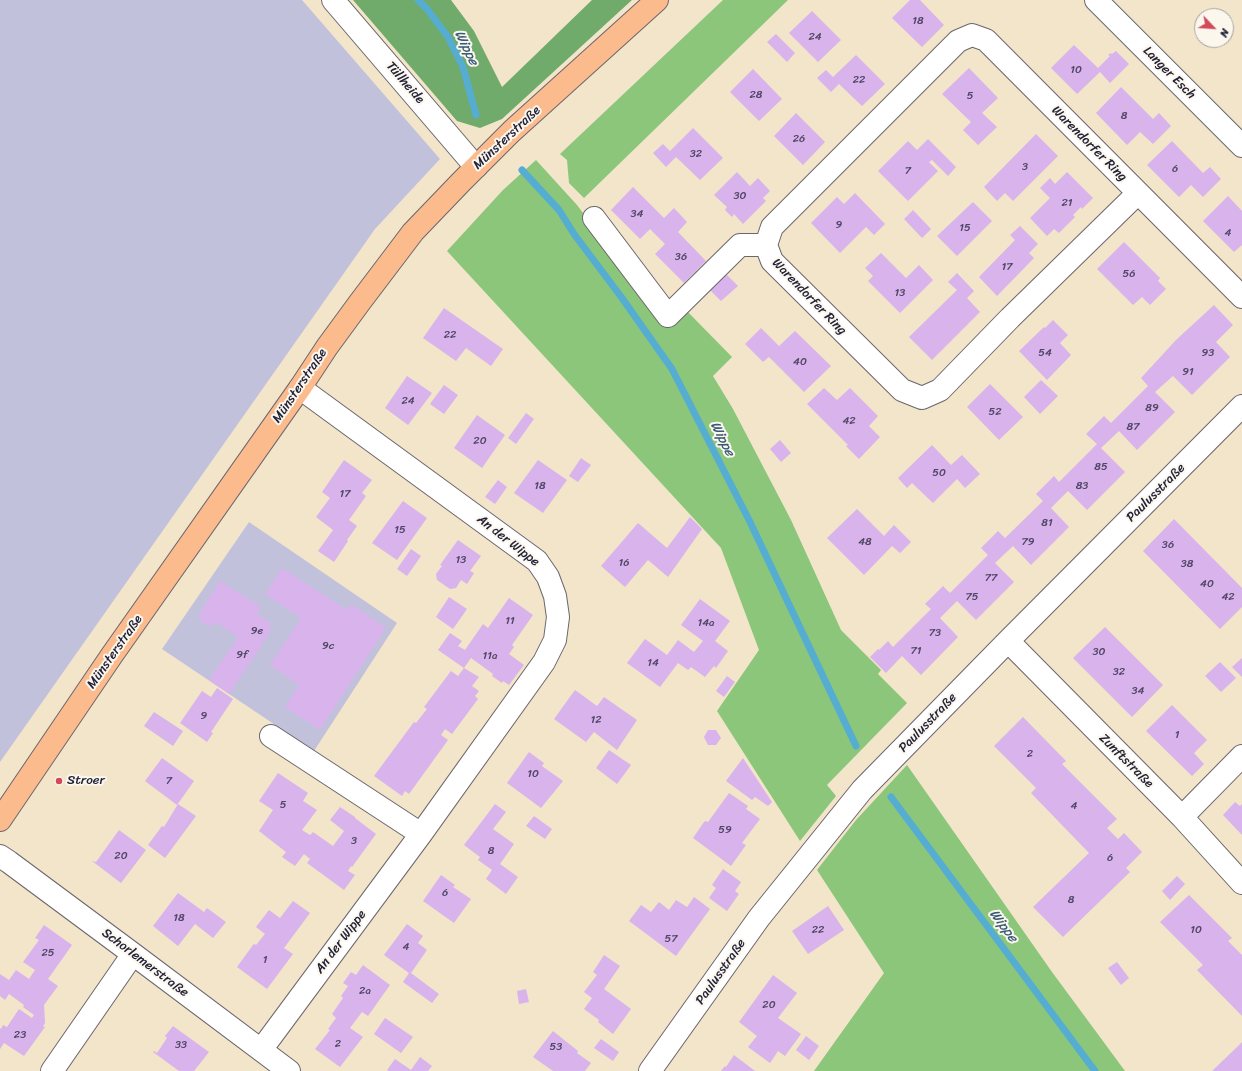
<!DOCTYPE html>
<meta charset="utf-8">
<style>
body{margin:0}
#map{position:relative;width:1242px;height:1071px;overflow:hidden;background:#f2e5ca;font-family:Sriracha,sans-serif}
canvas{display:block}
.north{position:absolute;left:1194px;top:8px;width:40px;height:40px;box-sizing:border-box;background:#fbf7ec;border:1px solid #a4a2a5;border-radius:50%;rotate:115deg;font-size:11px;font-weight:700;line-height:16px;text-align:center;color:#22223b}
.north::after{content:'';display:block;margin:auto;width:14px;height:18px;background:#d1495b;clip-path:polygon(50% 0,100% 100%,50% 72%,0 100%)}
</style>
<div id="map">
<canvas width="1242" height="1071"></canvas>
<div class="north">N</div>
</div>
<script>
const g = document.querySelector('canvas').getContext('2d');
g.lineJoin = 'round';
function fillPath(path, color) {
  g.fillStyle = color;
  g.fill(path, 'evenodd');
}
function toPath(rows) {
  const path = new Path2D();
  for (const r of rows) {
    path.moveTo(r[0], r[1]);
    for (let i = 2; i < r.length; i += 2) path.lineTo(r[i], r[i + 1]);
  }
  return path;
}
function stroke(path, color, width, dash) {
  g.strokeStyle = color;
  g.lineWidth = width;
  g.lineCap = dash ? 'butt' : 'round';
  g.setLineDash(dash || []);
  g.stroke(path);
}
function label(font, color, halo, rows, align = 'center') {
  g.font = font + ' Sriracha,sans-serif';
  g.lineWidth = 4;
  g.setLineDash([]);
  g.textBaseline = 'middle';
  g.strokeStyle = halo;
  g.fillStyle = color;
  for (const [text, x, y, turn = 0] of rows) {
    g.save();
    g.translate(x, y);
    g.rotate((+turn || 0) * Math.PI / 180);
    g.textAlign = isNaN(turn) ? turn : align;
    if (halo) g.strokeText(text, 0, 0);
    g.fillText(text, 0, 0);
    g.restore();
  }
}
const industrial = toPath([
 [0,0,302,0,440,159,375,229,0,762],
 [249,522,397,623,314,751,162,649]
]);
const green = toPath([
 [723,0,788,0,584,198,569,183,567,160,560,154],
 [536,160,577,205,667,325,684,308,732,357,713,376,733,409,791,520,841,630,881,670,878,674,907,703,827,785,836,796,800,841,717,711,759,650,721,548,447,251,503,190],
 [907,765,1052,972,1125,1071,814,1071,884,973,817,870,856,820]
]);
const forest = toPath([
 [353,0,451,0,474,31,502,87,592,0,632,0,502,119,480,128,457,121]
]);
const stream = toPath([
 [418,0,427,9,448,37,463,67,476,115],
 [522,170,559,210,574,234,622,298,672,369,750,522,856,746],
 [891,797,1095,1071]
]);
const building = toPath([
 [910,0,920,0,944,25,922,47,892,18],
 [812,11,841,40,818,62,789,33],
 [776,34,795,53,787,62,767,42],
 [1074,45,1098,68,1110,56,1108,55,1111,53,1112,54,1116,51,1129,64,1110,83,1100,72,1077,94,1051,68],
 [856,55,885,84,862,106,839,84,831,92,817,78,826,70,833,77],
 [969,68,998,98,982,113,997,127,978,145,963,130,971,122,942,94],
 [753,69,782,99,759,121,730,92],
 [1121,87,1153,119,1159,113,1171,126,1153,144,1140,132,1127,145,1096,113],
 [796,113,825,142,803,165,774,136],
 [693,128,723,158,700,180,676,157,666,167,653,153,663,144,670,151],
 [1036,134,1058,156,1013,201,1005,193,997,201,984,187],
 [928,139,956,167,948,176,932,160,929,162,938,171,908,201,878,171,908,141,917,150],
 [1172,141,1203,173,1210,167,1221,179,1203,197,1191,185,1179,197,1147,165],
 [737,172,750,186,758,178,770,191,763,198,766,201,743,224,734,214,732,217,725,210,727,207,714,195],
 [1067,172,1093,198,1082,209,1081,207,1073,215,1075,217,1059,233,1054,229,1047,236,1030,218,1050,198,1040,188,1050,178,1055,184],
 [633,187,664,218,674,208,687,222,678,232,706,261,684,283,655,254,665,244,650,229,640,239,611,210],
 [855,193,885,224,874,235,866,227,840,253,811,223,837,197,844,204],
 [1228,196,1242,211,1242,245,1234,252,1203,221],
 [973,202,992,221,957,256,937,236],
 [913,210,931,229,922,238,904,219],
 [1020,226,1038,244,1029,253,1034,258,997,296,979,277,1015,240,1010,235],
 [1124,242,1160,278,1158,281,1166,289,1150,305,1142,297,1133,305,1097,269],
 [881,253,906,278,919,265,933,280,900,313,868,281,873,276,865,268],
 [722,270,738,286,721,301,706,286],
 [957,273,974,291,967,298,980,312,932,360,909,337,957,290,948,282],
 [1214,305,1233,325,1216,342,1230,357,1192,395,1173,376,1155,392,1175,412,1137,450,1119,431,1101,448,1125,472,1087,510,1068,491,1051,508,1069,527,1031,565,1013,546,995,563,1014,582,976,620,957,601,940,618,958,637,921,675,902,656,886,673,870,657,878,649,879,650,888,641,893,647,931,609,925,604,943,586,950,593,988,555,981,548,998,531,1005,538,1043,501,1036,494,1054,476,1059,482,1097,444,1086,434,1104,416,1111,423,1148,386,1141,378,1176,340],
 [444,308,503,349,491,366,466,348,456,361,423,338],
 [1053,320,1068,335,1060,343,1071,355,1047,380,1019,351,1044,327,1045,328],
 [761,328,779,346,795,331,831,366,804,392,769,357,763,362,745,344],
 [407,376,432,393,408,425,385,408],
 [1041,380,1058,396,1040,414,1024,397],
 [990,384,1023,417,999,440,967,407],
 [444,385,458,395,444,414,430,404],
 [824,388,837,400,850,388,878,416,869,426,880,437,859,459,846,446,848,445,807,404],
 [526,413,534,419,516,444,508,438],
 [477,415,505,435,482,468,454,448],
 [780,440,791,453,781,462,770,449],
 [932,445,951,465,962,455,980,474,965,488,957,479,933,503,912,483,907,488,898,478],
 [581,458,591,465,578,482,569,476],
 [344,460,372,480,362,493,366,496,349,520,357,526,347,540,348,541,334,562,318,551,333,530,316,517,330,498,322,492],
 [538,460,567,480,543,513,514,493],
 [498,480,507,487,495,504,485,497],
 [403,501,427,518,397,560,372,543],
 [857,509,884,536,894,525,911,542,900,553,892,546,864,575,827,538],
 [690,517,702,529,668,577,648,560,625,587,601,566,638,523,667,548],
 [1174,519,1242,588,1242,607,1220,629,1143,551],
 [458,540,481,556,470,571,474,573,467,584,461,580,456,588,450,589,437,580,436,574,442,566,440,565],
 [411,549,421,556,407,576,397,569],
 [282,568,347,610,351,604,386,628,320,730,285,707,299,685,270,665,301,618,265,594],
 [220,581,261,607,257,614,269,622,271,629,261,645,262,645,229,694,209,680,238,637,215,622,213,625,208,626,200,620,199,616,201,612,200,612],
 [449,597,467,609,453,629,436,617],
 [509,598,533,615,512,645,514,647,509,654,524,665,509,685,503,681,502,683,492,676,493,674,471,658,464,668,438,650,450,633,462,641,458,646,465,650,483,624,488,628],
 [700,599,730,621,715,641,728,651,716,668,714,666,705,677,691,667,688,670,678,663,660,687,627,663,645,639,667,655,678,640,694,652,703,641,681,625],
 [1105,627,1163,685,1132,717,1073,658],
 [1242,658,1242,677,1232,667],
 [1220,662,1236,678,1221,692,1205,676],
 [464,668,479,677,472,686,479,691,475,696,478,699,452,734,445,729,441,735,448,740,409,794,405,791,402,796,374,776,414,722,416,723,427,709,424,707,451,671,458,676],
 [727,676,735,682,724,697,716,691],
 [217,688,233,699,211,732,213,733,207,742,180,723,202,691,211,697],
 [575,690,597,706,604,697,637,720,617,750,594,732,586,742,554,719],
 [1172,705,1207,740,1194,753,1204,764,1192,776,1146,731],
 [154,712,183,731,173,746,144,726],
 [1023,717,1066,761,1062,764,1117,819,1107,828,1118,839,1124,833,1142,852,1126,868,1130,872,1063,937,1033,907,1089,853,1031,793,1036,788,994,746],
 [708,730,716,730,721,738,716,745,708,745,704,737],
 [609,750,631,765,617,784,596,768],
 [529,752,544,763,542,766,563,781,541,808,507,783],
 [162,758,194,781,177,805,145,781],
 [743,758,772,802,768,806,755,797,752,800,726,781],
 [278,773,308,793,303,801,317,810,302,830,310,835,313,832,333,846,344,831,330,820,340,807,355,817,355,818,376,834,352,867,351,866,348,871,355,875,344,890,307,863,310,859,304,854,295,866,282,857,286,852,259,831,273,810,259,801],
 [729,793,748,806,746,809,760,819,742,843,746,845,731,866,693,838,704,822,706,821,708,822],
 [1235,802,1240,806,1242,804,1242,835,1223,815],
 [178,804,196,816,165,858,148,845,162,826,164,827],
 [495,804,506,812,493,829,514,844,500,864,518,877,506,894,486,879,492,870,478,860,480,857,464,845],
 [534,816,552,829,545,839,526,826],
 [119,830,146,850,121,883,92,861,96,862],
 [723,869,741,882,735,891,739,894,727,911,709,898,716,888,712,885],
 [441,875,455,885,453,887,471,899,454,923,423,901],
 [1177,876,1185,884,1170,900,1162,891],
 [178,893,204,912,207,908,226,922,213,938,195,924,178,946,153,926],
 [1189,895,1232,938,1228,941,1242,955,1242,1016,1197,970,1203,965,1160,922],
 [694,897,710,909,676,956,629,921,641,905,651,912,659,902,669,910,676,900,687,907],
 [293,901,310,913,284,948,293,954,267,989,237,967,253,945,254,944,256,945,265,934,256,927,269,910,280,918],
 [828,906,844,930,808,954,792,931],
 [407,924,423,936,418,943,427,950,411,973,439,994,432,1003,403,982,409,973,384,955],
 [44,925,72,945,48,979,58,986,44,1005,45,1023,43,1026,45,1027,24,1056,4,1043,0,1049,0,1028,1,1029,3,1025,7,1027,19,1009,32,1018,34,1015,23,1007,24,1005,9,994,5,1000,0,996,0,974,9,980,16,970,29,979,35,970,23,962,39,940,35,938],
 [604,955,620,966,604,989,631,1009,613,1034,598,1022,599,1020,584,1009,592,998,584,992,597,975,593,972],
 [1117,962,1129,978,1121,985,1108,968],
 [363,965,390,985,368,1016,362,1012,350,1028,363,1037,340,1067,315,1049,330,1030,328,1029,336,1018,332,1014,343,998,341,996,348,986,343,983,351,972,356,975],
 [773,975,797,993,778,1018,801,1034,785,1056,778,1051,770,1063,748,1047,757,1036,739,1022],
 [526,989,529,1002,519,1004,517,991],
 [385,1018,413,1037,401,1053,374,1034],
 [173,1026,209,1052,194,1071,179,1071,153,1052,154,1051,157,1053,167,1038,165,1036],
 [553,1031,578,1051,577,1053,591,1063,585,1071,553,1071,533,1057],
 [806,1036,819,1046,809,1060,796,1050],
 [601,1039,619,1052,613,1061,594,1048],
 [1242,1042,1242,1071,1212,1071,1236,1048],
 [734,1055,755,1071,721,1071,725,1066,726,1067],
 [420,1057,432,1066,428,1071,389,1071,387,1070,395,1059,411,1070]
]);
const minor = toPath([
 [333,0,476,167],
 [1096,0,1242,146],
 [1138,193,1010,318,940,390,922,398,902,390,772,261,766,245,772,227,958,41,972,35,986,40,1242,297],
 [594,218,668,316,740,245,766,245],
 [1008,641,1182,817,1242,883],
 [271,736,421,834],
 [1182,817,1242,756],
 [0,856,9,862,133,954,289,1071],
 [261,1050,421,834,544,662,555,640,558,617,555,596,548,577,537,561,300,388],
 [52,1071,133,954],
 [650,1071,759,918,862,790,1008,641,1242,406]
]);
const major = toPath([
 [0,820,112,655,300,388,327,347,360,302,413,232,461,182,512,131,657,0]
]);
const markers = [
 [59,781,4,"#d1495b"]
];
const numberNames = [
 ["18",918,21],
 ["24",815,37],
 ["10",1076,70],
 ["22",859,80],
 ["28",756,95],
 ["5",970,96],
 ["8",1124,116],
 ["26",799,139],
 ["32",696,154],
 ["3",1025,167],
 ["6",1175,169],
 ["7",908,171],
 ["30",740,196],
 ["21",1067,203],
 ["34",637,214],
 ["9",839,225],
 ["15",965,228],
 ["4",1228,233],
 ["36",681,257],
 ["17",1007,267],
 ["56",1129,274],
 ["13",900,293],
 ["22",450,335],
 ["54",1045,353],
 ["93",1208,353],
 ["40",800,362],
 ["91",1188,372],
 ["24",408,401],
 ["89",1152,408],
 ["52",995,412],
 ["42",849,421],
 ["87",1133,427],
 ["20",480,441],
 ["85",1101,467],
 ["50",939,473],
 ["18",540,486],
 ["83",1082,486],
 ["17",345,494],
 ["81",1047,523],
 ["15",400,530],
 ["48",865,542],
 ["79",1028,542],
 ["36",1168,545],
 ["13",461,560],
 ["16",624,563],
 ["38",1187,564],
 ["77",991,578],
 ["40",1207,584],
 ["75",972,597],
 ["42",1228,597],
 ["11",510,621],
 ["14a",706,623],
 ["9e",257,631],
 ["73",935,633],
 ["9c",328,646],
 ["71",916,651],
 ["30",1099,652],
 ["9f",242,655],
 ["11a",490,656],
 ["14",653,663],
 ["32",1119,672],
 ["34",1138,691],
 ["9",204,716],
 ["12",596,720],
 ["1",1177,735],
 ["2",1030,754],
 ["10",533,774],
 ["7",169,781],
 ["5",283,805],
 ["4",1074,806],
 ["59",725,830],
 ["3",354,841],
 ["8",491,851],
 ["20",121,856],
 ["6",1110,858],
 ["6",445,893],
 ["8",1071,900],
 ["18",179,918],
 ["22",818,930],
 ["10",1196,930],
 ["57",671,939],
 ["4",406,947],
 ["25",48,953],
 ["1",265,960],
 ["2a",365,991],
 ["20",769,1005],
 ["23",20,1035],
 ["2",338,1044],
 ["33",181,1045],
 ["53",556,1047]
];
const streetNames = [
 ["Langer Esch",1169,73,45],
 ["Tüllheide",405,83,49],
 ["Münsterstraße",507,138,-43],
 ["Warendorfer Ring",1089,144,45],
 ["Warendorfer Ring",809,297,46],
 ["Münsterstraße",300,386,-56],
 ["Paulusstraße",1156,493,-45],
 ["An der Wippe",508,541,38],
 ["Münsterstraße",115,652,-55],
 ["Paulusstraße",928,723,-46],
 ["Zunftstraße",1126,761,45],
 ["An der Wippe",341,942,-53],
 ["Schorlemerstraße",145,963,37],
 ["Paulusstraße",721,972,-55]
];
const poiNames = [
 ["Stroer",67,781]
];
const waterNames = [
 ["Wippe",466,48,64],
 ["Wippe",722,439,63],
 ["Wippe",1003,926,53]
];
fillPath(industrial, '#c2c1dc');
fillPath(green, '#8bc67b');
fillPath(forest, '#70ab6b');
stroke(stream, '#55add2', 7);
fillPath(building, '#d9b3eb');
stroke(minor, '#6b666d', 24);
stroke(major, '#6b666d', 24);
stroke(minor, '#fff', 22);
stroke(major, '#fbbb8d', 22);
for (const [x, y, r, color] of markers) {
  const dot = new Path2D();
  dot.arc(x, y, r, 0, 2 * Math.PI);
  g.fillStyle = color;
  g.fill(dot);
  stroke(dot, '#fbf7ec', 1.5);
}
label('11px', '#504667', null, numberNames);
label('13px', '#22223b', '#fbf7ec', streetNames);
label('13px', '#22223b', '#fbf7ec', poiNames, 'left');
label('italic 14px', '#365a77', '#fbf7ec', waterNames);
</script>
